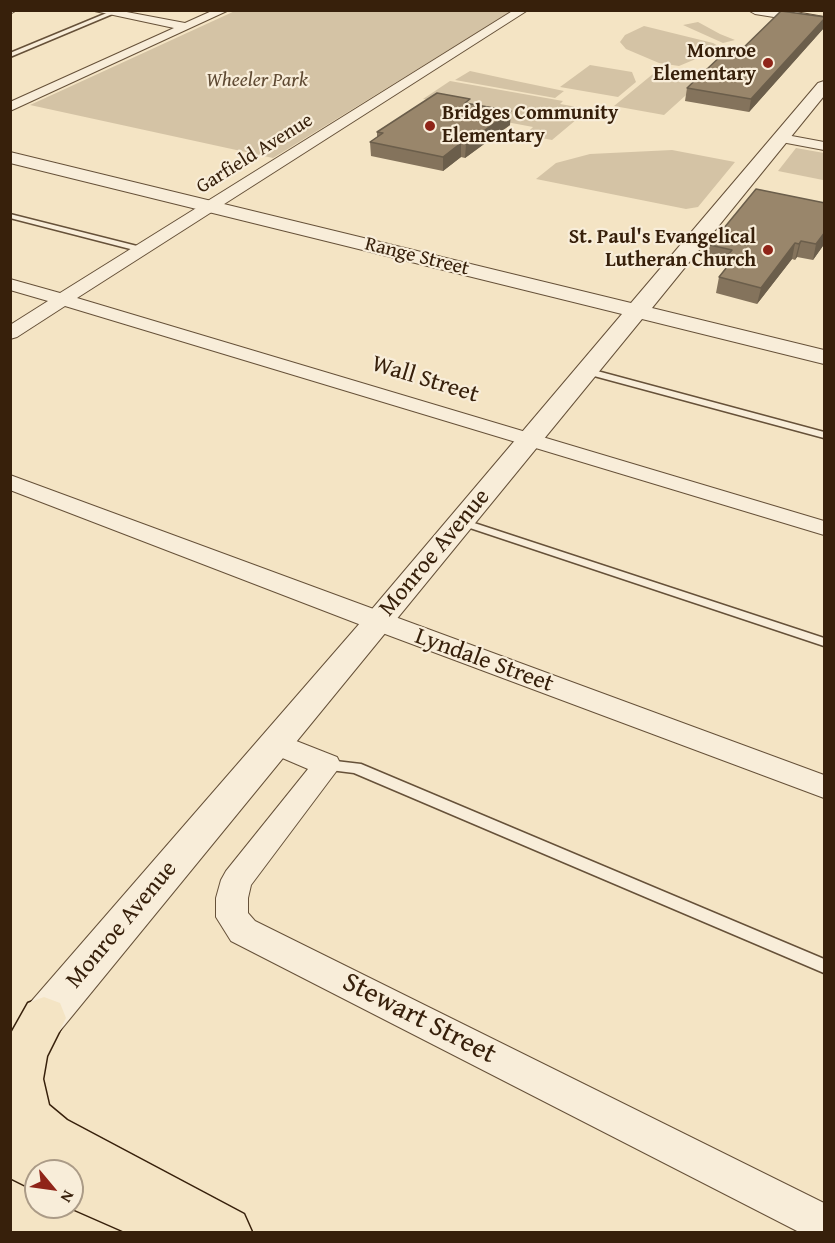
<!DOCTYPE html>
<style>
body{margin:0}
#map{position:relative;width:835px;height:1243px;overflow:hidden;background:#f4e4c4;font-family:"Gentium Book Plus",serif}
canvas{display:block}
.frame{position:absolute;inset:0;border:12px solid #37200b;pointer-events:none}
.north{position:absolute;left:24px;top:1159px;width:60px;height:60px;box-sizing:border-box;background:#f8edd9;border:2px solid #ab9b87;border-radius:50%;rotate:119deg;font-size:16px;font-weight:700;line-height:24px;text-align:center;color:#37200b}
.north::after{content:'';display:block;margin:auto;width:21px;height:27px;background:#8f2418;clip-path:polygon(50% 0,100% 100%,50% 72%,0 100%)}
</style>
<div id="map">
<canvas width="835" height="1243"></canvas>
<div class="frame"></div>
<div class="north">N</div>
</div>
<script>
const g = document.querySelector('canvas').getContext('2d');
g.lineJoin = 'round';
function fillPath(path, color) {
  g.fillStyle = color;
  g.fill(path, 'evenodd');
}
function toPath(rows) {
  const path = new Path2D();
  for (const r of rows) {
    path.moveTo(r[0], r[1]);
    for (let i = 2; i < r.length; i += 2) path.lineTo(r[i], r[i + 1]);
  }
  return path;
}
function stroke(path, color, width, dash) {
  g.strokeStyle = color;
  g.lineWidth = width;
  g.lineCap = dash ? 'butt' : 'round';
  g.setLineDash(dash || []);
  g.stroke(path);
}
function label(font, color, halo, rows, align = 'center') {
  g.font = font + ' "Gentium Book Plus",serif';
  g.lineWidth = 4.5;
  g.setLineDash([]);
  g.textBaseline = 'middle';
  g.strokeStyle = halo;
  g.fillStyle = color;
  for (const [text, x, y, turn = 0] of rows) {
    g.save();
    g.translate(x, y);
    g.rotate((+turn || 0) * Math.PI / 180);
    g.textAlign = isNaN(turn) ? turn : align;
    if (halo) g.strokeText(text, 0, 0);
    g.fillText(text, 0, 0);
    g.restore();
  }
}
const green = toPath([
 [237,10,512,10,512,11,273,158,30,105],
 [698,22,720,34,735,40,723,43,683,25],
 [644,26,713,43,722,48,679,66,659,63,626,49,620,42,625,35],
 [590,65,632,72,636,82,618,97,560,87],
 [659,69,706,77,664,115,614,106],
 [470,71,516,81,564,91,555,98,455,80],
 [450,81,563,101,560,104,589,109,552,140,525,135,533,127,469,115,477,109,423,99],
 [796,148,824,153,823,180,778,171],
 [672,150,735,162,698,207,686,209,536,179,556,163,590,154]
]);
const service = toPath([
 [114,10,122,10,10,57,10,53,114,10],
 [10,214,145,248,146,250,142,252,10,218,10,214],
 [586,368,824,432,824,438,583,373,581,371,586,368],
 [462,519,824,638,824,646,458,524,457,522,462,519],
 [327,760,361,764,824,959,824,973,354,773,322,769,320,765,322,761,327,760]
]);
const minor = toPath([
 [10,10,17,10,10,14,10,10],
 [90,10,116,10,185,23,214,10,229,10,10,111,10,102,174,28,90,10],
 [514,10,528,10,77,298,824,521,824,535,65,306,17,337,10,339,10,325,48,301,10,290,10,279,60,293,514,10],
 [781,134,824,142,824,150,776,141,774,138,776,135,781,134],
 [10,475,824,775,824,798,369,628,10,490,10,475],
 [276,733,337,757,341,765,251,885,248,898,248,913,255,921,824,1203,824,1232,799,1232,231,941,216,917,216,898,221,880,226,871,308,769,266,751,262,744,266,737,276,733]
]);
const tertiary = toPath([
 [748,10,784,10,824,17,824,25,755,14,748,10],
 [824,81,824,96,652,308,824,350,824,364,642,319,59,1032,44,1038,29,1032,23,1018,29,1004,367,615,622,314,10,163,10,152,631,303,818,83,824,81]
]);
const motorway = toPath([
 [44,997,60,1003,66,1018,47,1056,43,1079,49,1105,67,1120,244,1214,252,1232,125,1232,68,1207,72,1207,72,1171,36,1171,36,1191,10,1178,10,1035,28,1003,44,997]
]);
const wall = toPath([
 [825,17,823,29,749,112,685,101,687,88,737,54],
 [470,104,510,125,465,158,461,157,443,171,371,156,370,142,377,137,377,132],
 [825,203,825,243,813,260,797,257,795,260,792,259,757,304,716,293,719,277,725,269,726,265,707,261,710,245]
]);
const shadedWall = toPath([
 [825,18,823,29,749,112,751,99],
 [511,111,510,125,465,158,466,144],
 [461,143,461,157,443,171,443,157],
 [825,232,825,243,813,260,816,244],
 [801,241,797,257,795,260,799,244],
 [795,243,792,259,757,304,761,288]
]);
const building = toPath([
 [781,11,825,17,825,18,751,99,687,88,725,52,737,54,781,11],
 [437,93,470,99,465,103,511,111,466,144,461,143,443,157,370,142,383,133,377,132,437,93],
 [756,189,825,203,825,232,816,244,801,241,799,244,795,243,761,288,719,277,735,257,728,255,732,250,710,245,756,189]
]);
const markers = [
 [768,63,6,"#8f2418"],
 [430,126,6,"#8f2418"],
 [768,250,6,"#8f2418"]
];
const farPoinames = [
 ["Monroe",756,52],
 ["Elementary",756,75],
 ["Bridges Community",442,114,"left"],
 ["Elementary",442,137,"left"],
 ["St. Paul's Evangelical",756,238],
 ["Lutheran Church",756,261]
];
const farParknames = [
 ["Wheeler Park",257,81]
];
const farStreetnames = [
 ["Garfield Avenue",255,154,-32],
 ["Range Street",417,257,14]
];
const streetNames = [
 ["Wall Street",425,380,17],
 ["Monroe Avenue",435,553,-50],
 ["Lyndale Street",484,661,20],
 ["Monroe Avenue",122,925,-50]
];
const nearStreetnames = [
 ["Stewart Street",419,1019,27]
];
fillPath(green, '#d4c3a5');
stroke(service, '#665139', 3);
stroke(minor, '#665139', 2);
stroke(tertiary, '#665139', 2);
stroke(motorway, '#37200b', 3);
fillPath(service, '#f8edd9');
fillPath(minor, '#f8edd9');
fillPath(tertiary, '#f8edd9');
fillPath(motorway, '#f4e4c4');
fillPath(wall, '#84735c');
fillPath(shadedWall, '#6b5e4b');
fillPath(building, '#99866b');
stroke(building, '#6b5e4b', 1.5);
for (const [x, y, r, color] of markers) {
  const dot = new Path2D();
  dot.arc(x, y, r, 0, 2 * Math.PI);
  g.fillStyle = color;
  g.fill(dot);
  stroke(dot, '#f8edd9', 2);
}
label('bold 20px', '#37200b', '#f8edd9', farPoinames, 'right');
label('italic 20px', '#5e4932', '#f8edd9', farParknames);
label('20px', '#37200b', '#f8edd9', farStreetnames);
label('24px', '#37200b', '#f8edd9', streetNames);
label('28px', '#37200b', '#f8edd9', nearStreetnames);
</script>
